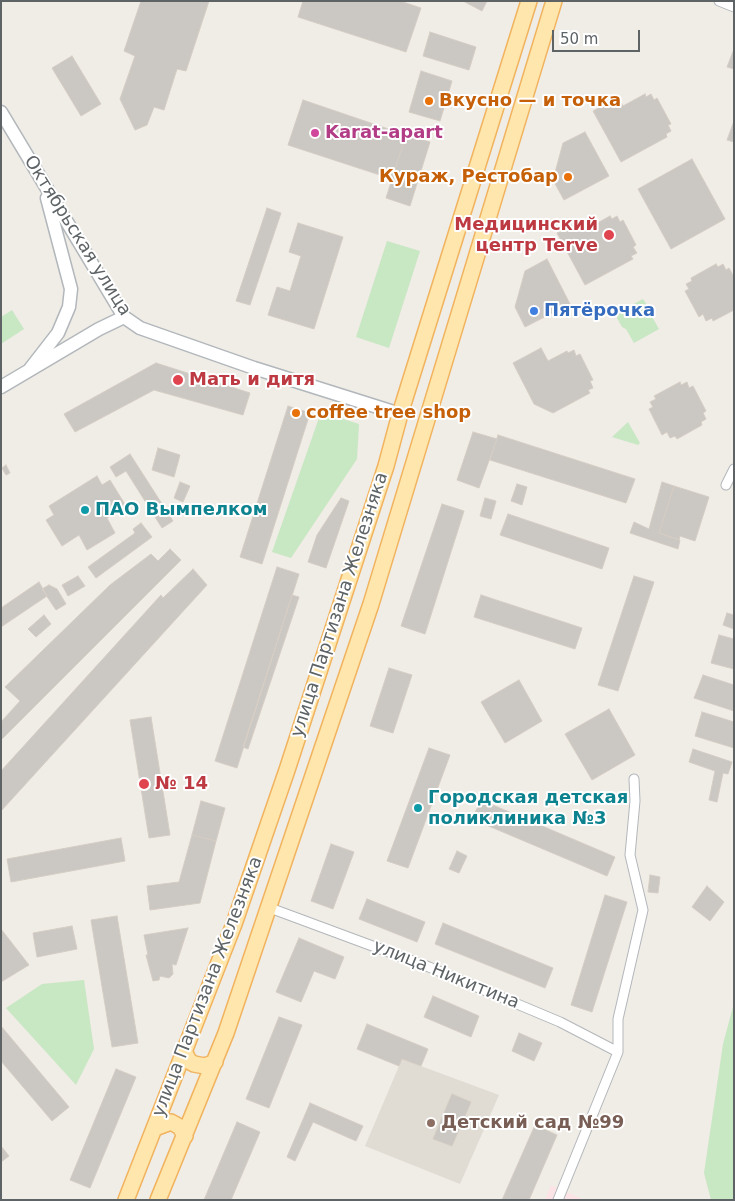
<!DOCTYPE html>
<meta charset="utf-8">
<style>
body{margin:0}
#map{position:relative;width:735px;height:1201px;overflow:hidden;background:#f0ece6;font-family:"DejaVu Sans",sans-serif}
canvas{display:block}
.frame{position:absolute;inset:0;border:2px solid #5e6366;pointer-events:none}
.scale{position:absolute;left:552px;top:30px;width:88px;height:22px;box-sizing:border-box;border:2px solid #5e6366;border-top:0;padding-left:6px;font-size:15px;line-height:18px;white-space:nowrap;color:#5e6366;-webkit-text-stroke:4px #fff;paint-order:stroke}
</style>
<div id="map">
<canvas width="735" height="1201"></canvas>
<div class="frame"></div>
<div class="scale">50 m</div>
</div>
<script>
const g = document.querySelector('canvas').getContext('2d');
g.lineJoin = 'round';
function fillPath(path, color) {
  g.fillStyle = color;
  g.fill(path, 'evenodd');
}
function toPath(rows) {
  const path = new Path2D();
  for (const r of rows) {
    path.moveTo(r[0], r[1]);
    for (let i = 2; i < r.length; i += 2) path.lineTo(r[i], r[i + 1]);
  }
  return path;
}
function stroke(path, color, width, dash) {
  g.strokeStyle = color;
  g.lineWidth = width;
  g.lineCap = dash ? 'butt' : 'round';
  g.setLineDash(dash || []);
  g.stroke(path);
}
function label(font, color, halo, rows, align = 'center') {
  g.font = font + ' "DejaVu Sans",sans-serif';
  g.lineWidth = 4;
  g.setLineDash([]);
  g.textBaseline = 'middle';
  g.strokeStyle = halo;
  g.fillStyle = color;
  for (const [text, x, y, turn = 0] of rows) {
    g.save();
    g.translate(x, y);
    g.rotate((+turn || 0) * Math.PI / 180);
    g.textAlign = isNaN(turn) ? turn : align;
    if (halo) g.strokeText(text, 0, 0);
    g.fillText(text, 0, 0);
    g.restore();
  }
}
const education = toPath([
 [402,1059,499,1095,460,1184,365,1146]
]);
const medical = toPath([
 [551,1185,584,1200,545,1200]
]);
const green = toPath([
 [387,241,420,251,389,348,356,337],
 [643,299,651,311,651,315,659,329,634,343,626,329,622,327,617,318,617,313],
 [12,310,24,329,1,344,1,317],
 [321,412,359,424,357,459,291,558,272,552],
 [628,422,640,443,638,445,612,437],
 [84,980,94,1049,76,1085,6,1008,42,984],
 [734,1003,734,1200,711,1200,704,1173,723,1044]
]);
const building = toPath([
 [141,1,209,1,186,71,177,69,164,110,154,107,147,125,135,130,120,99,135,56,124,51,141,1],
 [303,1,400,1,421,8,406,52,298,17,303,1],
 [463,1,487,1,482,11,463,1],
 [430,32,476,47,469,70,423,56,430,32],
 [734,49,734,69,727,67,734,49],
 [72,56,101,104,81,116,52,68,72,56],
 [421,71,452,81,440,121,409,112,421,71],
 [645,94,646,97,651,94,654,100,657,98,671,124,668,125,671,131,666,134,667,137,621,162,593,111,618,97,623,106,645,94],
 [303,100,406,135,392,179,288,145,303,100],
 [734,121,734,142,727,140,734,121],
 [585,132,609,176,564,200,553,180,563,143,585,132],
 [406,135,430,142,410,206,386,198,406,135],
 [692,159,725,219,671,249,638,189,692,159],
 [267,208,281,213,250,305,236,301,267,208],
 [610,216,612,219,617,216,620,222,623,220,636,245,633,247,637,253,631,256,633,259,585,285,557,233,580,221,585,230,610,216],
 [298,223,343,237,314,329,268,315,277,287,290,291,301,256,289,252,298,223],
 [547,259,570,304,525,327,515,307,525,271,547,259],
 [716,264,718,267,723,264,726,270,729,268,734,277,734,310,713,321,712,318,706,321,703,314,699,317,685,291,689,289,686,284,692,281,691,278,716,264],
 [541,348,548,361,567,351,568,353,574,350,576,356,580,354,593,380,590,381,593,388,588,390,590,393,553,413,534,404,513,363,541,348],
 [156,363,250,393,243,415,154,390,75,432,64,414,156,363],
 [680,382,681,385,687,382,689,388,693,386,706,411,703,413,706,419,701,422,702,425,677,439,675,436,670,438,667,432,662,435,649,409,653,407,650,402,656,399,654,396,680,382],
 [288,406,310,413,262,564,240,557,288,406],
 [473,432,497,439,479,488,457,480,473,432],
 [498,435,635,479,626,503,490,460,498,435],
 [158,448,180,455,174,477,152,470,158,448],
 [130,454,173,521,162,528,126,471,116,477,110,467,130,454],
 [6,465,10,473,6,475,2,468,6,465],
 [97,476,102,485,110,480,126,506,107,518,115,533,87,550,79,535,62,546,46,520,54,515,49,506,97,476],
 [180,482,190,486,183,502,174,498,180,482],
 [662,482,674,486,659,533,680,540,678,549,630,533,634,522,649,529,662,482],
 [517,484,527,487,522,505,511,501,517,484],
 [674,486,709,497,695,541,680,536,679,540,659,533,674,486],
 [341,498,349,501,326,568,308,562,317,535,341,498],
 [485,498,496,501,491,519,480,516,485,498],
 [442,504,464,511,425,634,401,626,442,504],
 [508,514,609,548,602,569,500,535,508,514],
 [141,523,152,537,96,578,88,567,135,533,133,529,141,523],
 [170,549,181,560,1,740,1,722,20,701,5,687,110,585,151,554,158,561,170,549],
 [277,567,299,574,237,768,215,761,277,567],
 [193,569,207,585,1,811,1,771,161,595,163,598,193,569],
 [78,576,85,586,68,596,62,585,78,576],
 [634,576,654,582,618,691,598,685,634,576],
 [39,582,47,596,1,627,1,608,39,582],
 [49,585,57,589,66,604,56,610,42,589,49,585],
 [292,595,299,597,248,749,243,747,292,595],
 [481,595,582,628,575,649,474,617,481,595],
 [727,613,734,615,734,629,723,625,727,613],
 [44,615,51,624,36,637,28,629,44,615],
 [719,635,734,639,734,669,711,663,719,635],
 [389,668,412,675,393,733,370,726,389,668],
 [703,675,734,685,734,711,694,698,703,675],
 [519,680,542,721,505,743,481,702,519,680],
 [609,709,635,755,592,780,565,734,609,709],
 [702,712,734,722,734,748,695,736,702,712],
 [151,717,170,835,149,838,130,720,151,717],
 [429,748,450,755,408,868,387,861,429,748],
 [693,749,732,762,728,774,723,773,717,802,709,800,715,771,689,762,693,749],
 [481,800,615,857,607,876,472,819,481,800],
 [201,801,225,808,216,841,192,835,201,801],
 [192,835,216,841,200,903,150,910,147,886,179,882,192,835],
 [121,838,125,861,11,882,7,859,121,838],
 [331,844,354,852,333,909,311,901,331,844],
 [457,851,467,856,459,873,449,869,457,851],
 [650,875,660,877,658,893,648,892,650,875],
 [707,886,724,902,710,921,692,907,707,886],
 [605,895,627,902,592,1012,571,1005,605,895],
 [367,899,425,922,417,942,359,919,367,899],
 [117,916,138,1043,112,1047,91,920,117,916],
 [443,923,553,968,545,988,435,944,443,923],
 [72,926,77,949,37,957,33,933,72,926],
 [188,928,176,965,172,964,173,974,169,978,160,976,159,980,153,981,146,955,148,955,144,935,188,928],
 [1,929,29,965,1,982,1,929],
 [299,938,344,957,335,979,314,971,301,1002,276,992,299,938],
 [433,996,479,1016,471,1037,424,1017,433,996],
 [279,1017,302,1025,269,1108,246,1099,279,1017],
 [367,1024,428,1049,421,1066,402,1059,399,1066,357,1049,367,1024],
 [1,1026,69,1107,52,1121,1,1061,1,1026],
 [519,1033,542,1043,534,1061,512,1051,519,1033],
 [116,1069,136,1077,90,1188,70,1180,116,1069],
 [452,1094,471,1102,452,1146,433,1139,452,1094],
 [310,1103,363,1126,356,1141,313,1122,295,1161,287,1157,310,1103],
 [237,1122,260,1132,231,1200,204,1200,237,1122],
 [535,1125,557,1135,529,1200,502,1200,535,1125],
 [1,1146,9,1156,1,1162,1,1146]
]);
const street = toPath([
 [719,1,734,7],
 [726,485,734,469],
 [270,908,429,967,560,1022,618,1052],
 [558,1200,618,1052,618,1019,643,910,630,855,635,801,634,779]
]);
const secondary = toPath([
 [1,112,124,317,140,328,254,368,400,414],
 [30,369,58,333,69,307,71,289,47,198],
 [1,387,99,329,124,317]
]);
const primary = toPath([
 [185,1053,189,1061,194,1064,205,1066,215,1062],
 [155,1128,171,1122,180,1127,185,1136],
 [126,1200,234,924,287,770,386,466,400,414,529,1],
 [158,1200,226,1033,371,604,554,1]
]);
const markers = [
 [429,101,5,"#e8710a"],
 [315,133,5,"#d1479c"],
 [568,177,5,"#e8710a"],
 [609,235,6,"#e0444e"],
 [534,311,5,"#3f7fe0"],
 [178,380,6,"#e0444e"],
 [296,413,5,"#e8710a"],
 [85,510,5,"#0f9aa8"],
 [144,784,6,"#e0444e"],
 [418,808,5,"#0f9aa8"],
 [431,1123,5,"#8d6e63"]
];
const foodNames = [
 ["Вкусно — и точка",439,101],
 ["Кураж, Рестобар",558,177,"right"],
 ["coffee tree shop",306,413]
];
const hotelNames = [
 ["Karat-apart",325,133]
];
const healthNames = [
 ["Медицинский",598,225,"right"],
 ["центр Terve",598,246,"right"],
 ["Мать и дитя",189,380],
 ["№ 14",155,784]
];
const streetNames = [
 ["Октябрьская улица",77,236,58],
 ["улица Партизана Железняка",340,605,-72],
 ["улица Никитина",446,975,22],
 ["улица Партизана Железняка",208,987,-69]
];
const shopNames = [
 ["Пятёрочка",544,311]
];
const cultureNames = [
 ["ПАО Вымпелком",95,510],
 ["Городская детская",428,798],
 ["поликлиника №3",428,819]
];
const educationNames = [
 ["Детский сад №99",441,1123]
];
fillPath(education, '#e0dcd4');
fillPath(medical, '#fce3e5');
fillPath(green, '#c8e7c3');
fillPath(building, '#cbc7c2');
stroke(building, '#d5cdc4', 1);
stroke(street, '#b3b7bb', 11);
stroke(secondary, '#b2b7bb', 15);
stroke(primary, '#f1b35e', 18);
stroke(street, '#fff', 9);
stroke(secondary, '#fff', 12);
stroke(primary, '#ffe6ac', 15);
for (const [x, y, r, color] of markers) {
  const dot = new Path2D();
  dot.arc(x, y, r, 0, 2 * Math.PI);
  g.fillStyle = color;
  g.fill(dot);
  stroke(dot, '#fff', 2);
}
label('bold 18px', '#c56008', '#fff', foodNames, 'left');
label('bold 18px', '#b23c85', '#fff', hotelNames, 'left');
label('bold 18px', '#be3a42', '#fff', healthNames, 'left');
label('18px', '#5e6366', '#fff', streetNames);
label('bold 18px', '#366cbe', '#fff', shopNames, 'left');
label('bold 18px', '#0d838f', '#fff', cultureNames, 'left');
label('bold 18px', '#785e54', '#fff', educationNames, 'left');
</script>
